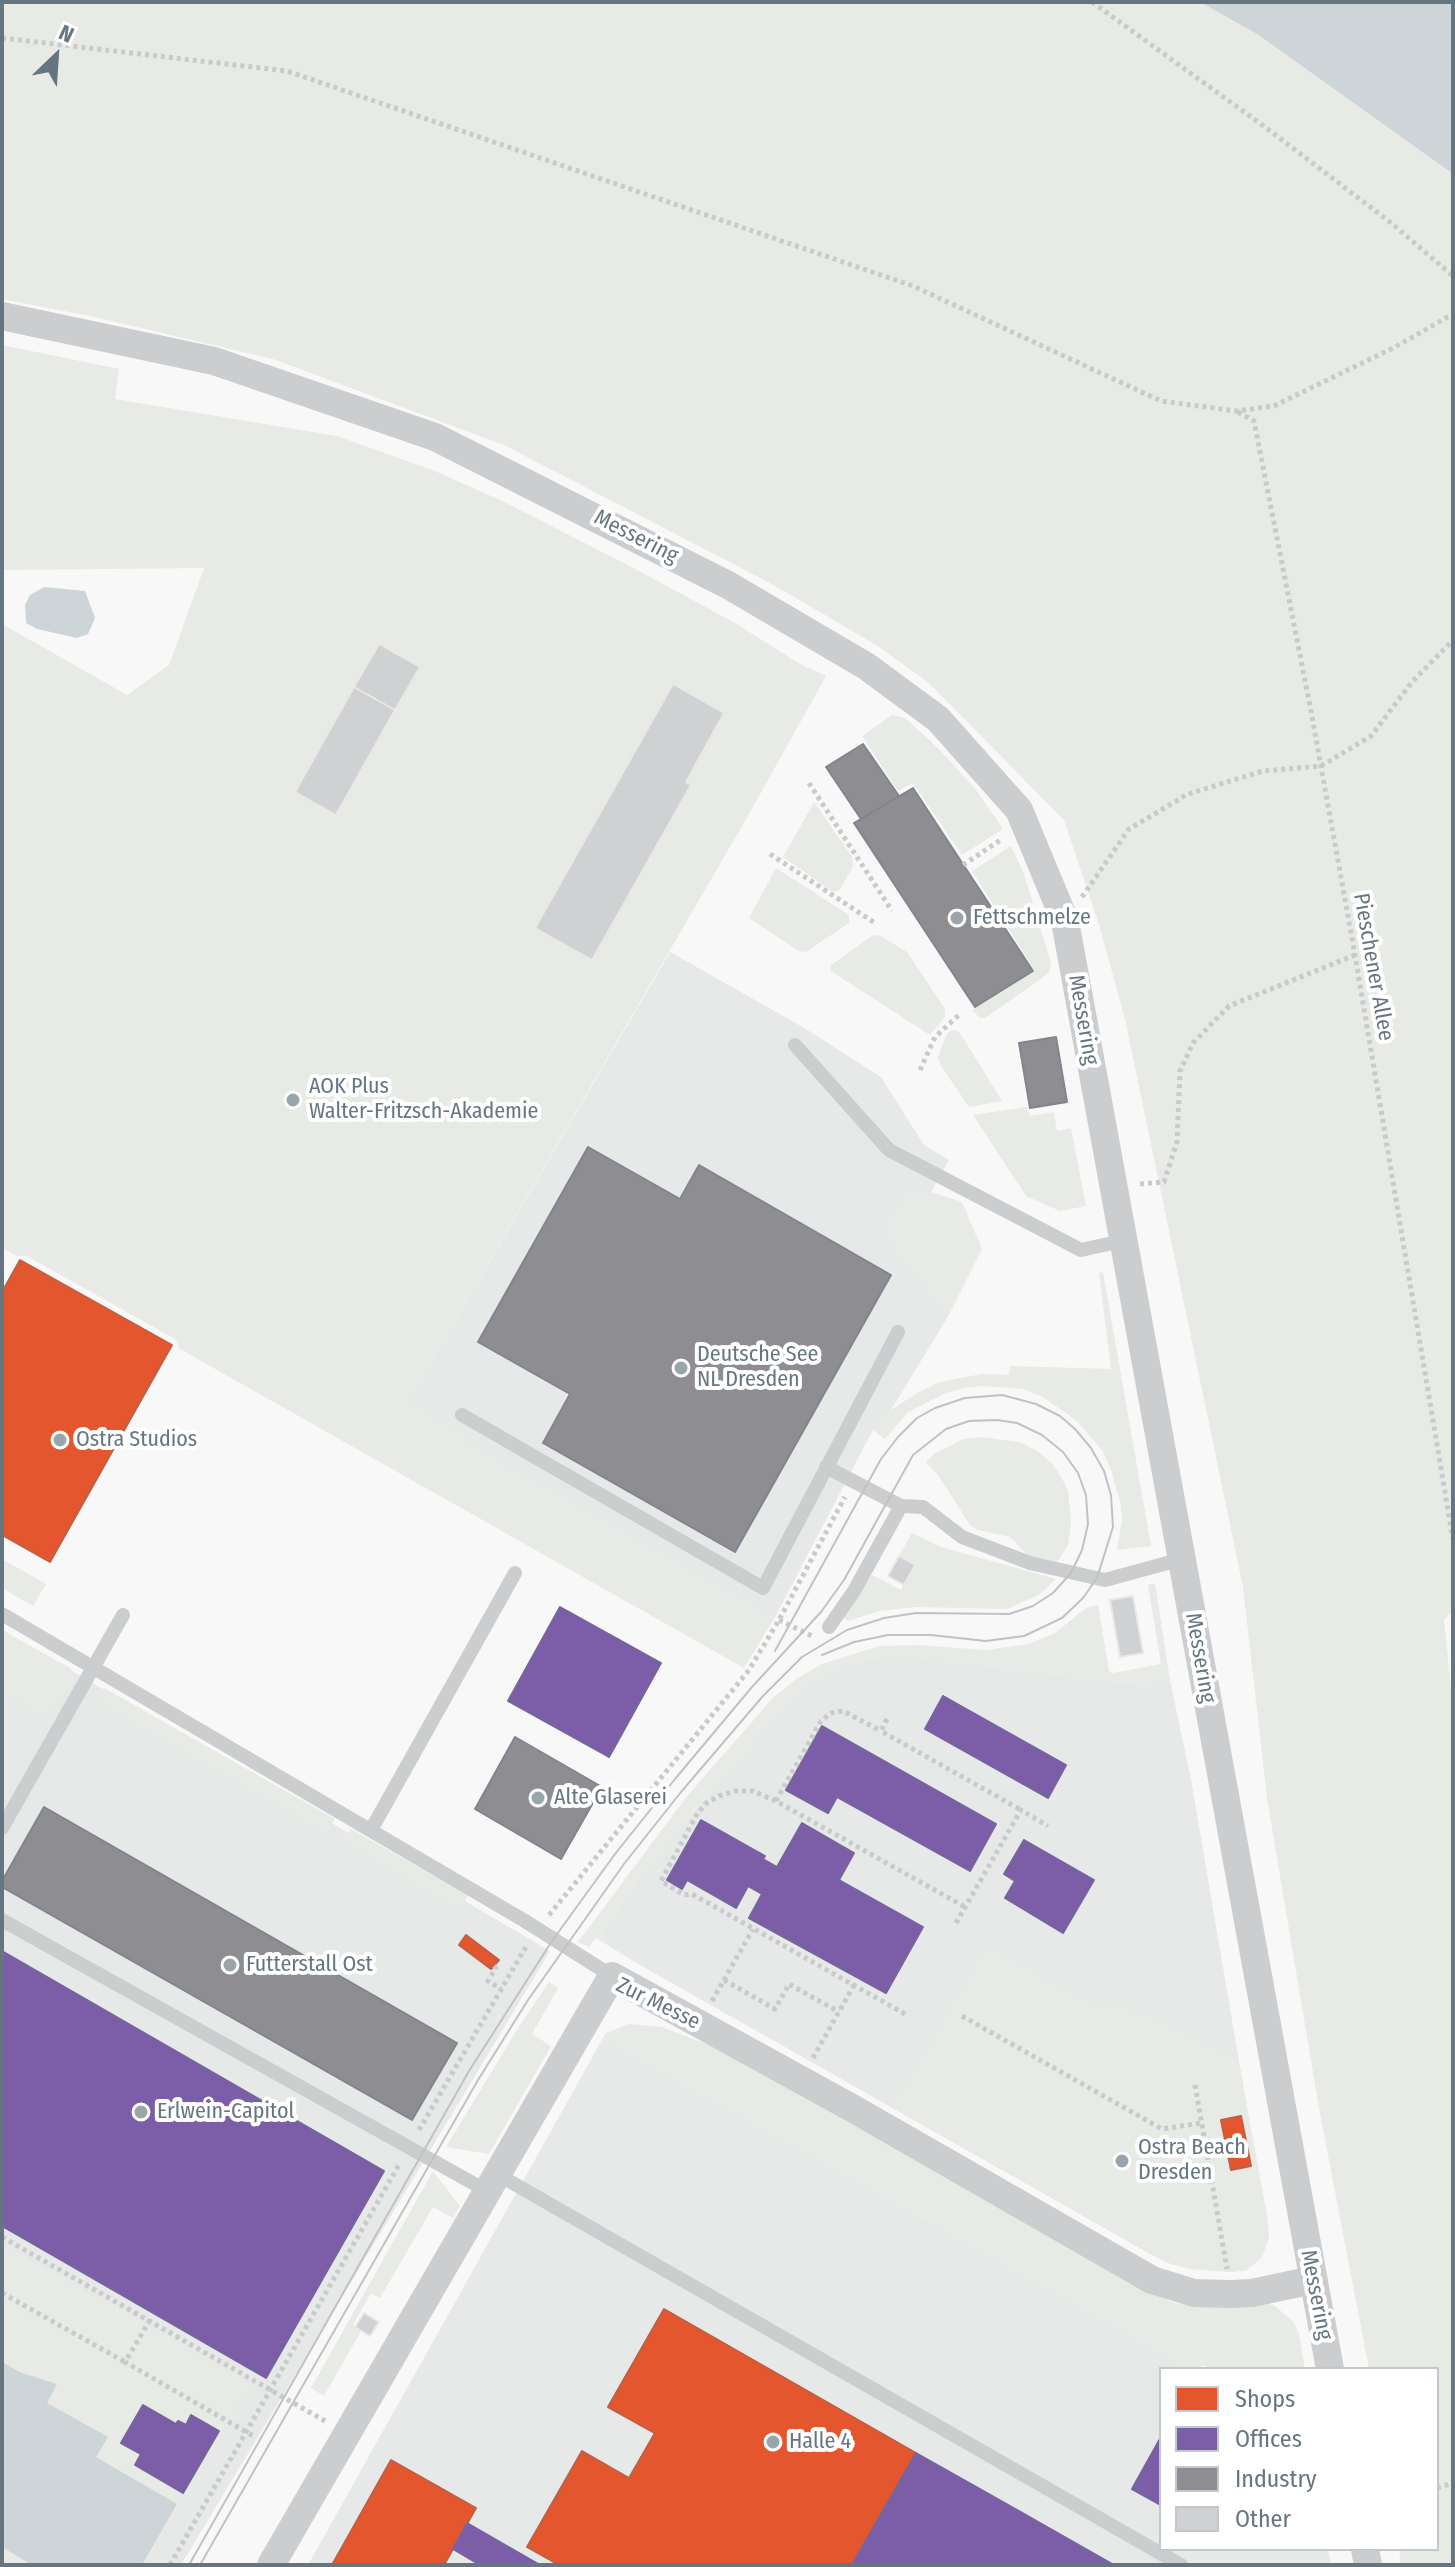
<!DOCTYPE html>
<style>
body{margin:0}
#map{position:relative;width:1455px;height:2567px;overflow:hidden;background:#f8f8f8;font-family:"Fira Sans Condensed",sans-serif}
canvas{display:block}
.frame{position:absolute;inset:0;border:4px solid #667681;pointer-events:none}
.legend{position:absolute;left:1159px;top:2367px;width:280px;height:184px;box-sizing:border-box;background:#fff;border:2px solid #c2c8cd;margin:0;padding:10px 14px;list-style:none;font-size:24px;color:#667681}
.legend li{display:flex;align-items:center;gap:16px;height:40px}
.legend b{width:40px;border:2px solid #c2c8cd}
.north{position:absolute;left:16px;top:16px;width:80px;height:80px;-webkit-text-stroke:6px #fff;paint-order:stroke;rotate:25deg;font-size:22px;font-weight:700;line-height:32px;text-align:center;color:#667681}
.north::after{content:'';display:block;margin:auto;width:28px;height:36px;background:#667681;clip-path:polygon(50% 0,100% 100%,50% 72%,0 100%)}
</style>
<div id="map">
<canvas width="1455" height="2567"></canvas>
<div class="frame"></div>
<ul class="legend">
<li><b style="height:22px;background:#e4572e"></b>Shops</li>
<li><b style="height:22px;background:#7b5ea7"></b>Offices</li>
<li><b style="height:22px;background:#8d8d92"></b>Industry</li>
<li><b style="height:22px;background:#d0d1d2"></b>Other</li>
</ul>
<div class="north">N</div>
</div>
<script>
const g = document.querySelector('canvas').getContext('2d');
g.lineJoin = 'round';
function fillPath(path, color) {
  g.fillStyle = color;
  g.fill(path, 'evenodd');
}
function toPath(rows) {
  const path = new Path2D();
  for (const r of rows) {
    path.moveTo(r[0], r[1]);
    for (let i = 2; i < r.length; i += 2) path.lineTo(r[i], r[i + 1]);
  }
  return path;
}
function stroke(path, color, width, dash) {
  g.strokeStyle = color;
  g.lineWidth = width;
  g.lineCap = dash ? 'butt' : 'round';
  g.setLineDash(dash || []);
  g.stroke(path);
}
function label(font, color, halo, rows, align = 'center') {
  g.font = font + ' "Fira Sans Condensed",sans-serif';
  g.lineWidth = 8;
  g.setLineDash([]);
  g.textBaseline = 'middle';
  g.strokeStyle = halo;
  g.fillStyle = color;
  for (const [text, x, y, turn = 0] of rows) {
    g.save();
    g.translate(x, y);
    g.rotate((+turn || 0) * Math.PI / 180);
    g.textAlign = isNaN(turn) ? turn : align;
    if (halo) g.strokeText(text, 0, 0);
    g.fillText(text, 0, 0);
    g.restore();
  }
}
const built = toPath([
 [670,952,801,1026,881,1077,924,1145,949,1160,931,1192,908,1194,887,1228,898,1249,949,1315,891,1410,873,1430,774,1619,461,1442,464,1435,407,1403],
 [2,1630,550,1951,181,2565,2,2565],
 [900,1655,1149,1685,1170,1680,1192,1785,1269,2237,1262,2257,1247,2270,1232,2272,1191,2269,1171,2264,1152,2255,633,1961,596,1938,645,1869,777,1713,800,1690,822,1676,865,1659],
 [603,2038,1192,2369,1161,2369,1161,2549,1328,2549,1331,2565,308,2565]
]);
const green = toPath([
 [2,2,1200,2,1257,34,1453,174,1453,1610,1444,1620,1453,1706,1453,2565,1401,2565,1399,2549,1437,2549,1437,2369,1369,2369,1319,2108,1267,1798,1243,1587,1125,1019,1098,921,1064,820,929,683,878,646,770,583,504,445,273,359,90,316,2,299],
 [2,345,119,369,115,399,337,436,435,471,502,501,626,564,735,623,800,664,826,676,749,814,407,1403,465,1435,461,1442,774,1619,744,1668,180,1349,175,1339,27,1256,17,1256,2,1248,2,624,127,695,169,665,204,568,2,570],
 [892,715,905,718,940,750,977,791,1003,829,962,855,913,783,898,791,862,736],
 [814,802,852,857,853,866,840,890,833,892,783,857],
 [1011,846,1024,874,1051,963,1049,972,1042,978,985,1018,980,1018,972,1010,1035,971,972,871],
 [776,868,849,915,849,923,806,952,799,951,749,918],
 [873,935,881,936,907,952,945,1009,945,1017,930,1035,831,971,831,965],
 [955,1030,960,1033,1002,1101,969,1107,941,1066,938,1057,943,1043,948,1032],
 [1027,1107,1030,1116,1054,1112,1057,1131,1071,1128,1086,1206,1060,1211,1026,1196,973,1115],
 [931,1192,962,1202,982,1249,949,1315,898,1249,887,1228,908,1194],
 [1103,1272,1151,1546,1117,1550,1122,1519,1121,1506,1111,1470,1102,1450,1077,1421,1043,1397,1022,1389,982,1386,964,1388,946,1393,908,1412,885,1439,873,1430,891,1410,917,1393,940,1382,982,1374,1009,1375,1010,1366,1111,1369,1099,1273],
 [981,1437,1019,1442,1036,1450,1051,1462,1060,1475,1068,1490,1071,1522,1068,1545,1057,1562,1029,1556,1010,1537,978,1530,970,1525,938,1475,926,1462,934,1454,963,1439],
 [912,1533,941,1547,1056,1579,1039,1595,1007,1609,916,1607,879,1611,848,1621,843,1618,872,1575,901,1590,915,1566,899,1556],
 [2,1559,46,1584,33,1606,2,1588],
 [1155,1583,1170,1680,1150,1685,900,1655,865,1659,822,1676,800,1690,777,1713,645,1869,589,1947,578,1942,688,1795,772,1699,796,1679,822,1664,880,1646,918,1645,986,1650,1029,1644,1055,1633,1086,1608,1098,1605,1109,1671,1113,1673,1161,1664,1148,1585],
 [2,1630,70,1668,73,1676,71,1686,45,1721,2,1688],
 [104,1688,335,1819,326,1834,95,1702],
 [351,1829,468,1895,460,1912,344,1843],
 [987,1945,1091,2004,1132,2009,1238,2059,1267,2215,1269,2237,1262,2257,1247,2270,1232,2272,1191,2269,1171,2264,892,2107],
 [549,1982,558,1988,532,2034,551,2046,489,2154,446,2147,520,2025],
 [629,2024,662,2027,709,2045,928,2165,1139,2288,1175,2303,1196,2307,1270,2304,1276,2307,1293,2321,1299,2334,1305,2369,1210,2369,1202,2365,1200,2369,1192,2369,603,2038,606,2033],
 [433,2171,460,2206,453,2218,433,2207,380,2298,371,2293,353,2325,361,2331,324,2396,311,2388],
 [2,2244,251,2384,145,2565,2,2565],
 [192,2416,183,2492,135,2465,141,2454,121,2443,176,2424,178,2421,186,2425]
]);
const water = toPath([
 [1200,2,1453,2,1453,174,1257,34],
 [44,587,85,591,95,618,88,634,77,638,37,629,26,623,25,605,30,595],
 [2,2362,22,2373,57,2384,47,2403,108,2437,96,2457,177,2504,142,2565,32,2565,2,2547]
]);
const shops = toPath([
 [20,1260,172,1345,50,1562,2,1535,2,1292,20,1260],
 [466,1935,499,1960,491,1969,459,1945,466,1935],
 [1241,2116,1251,2166,1231,2170,1221,2120,1241,2116],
 [664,2309,916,2453,852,2565,559,2565,527,2547,582,2451,629,2478,655,2433,608,2407,664,2309],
 [391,2460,476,2508,453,2549,444,2565,332,2565,391,2460]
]);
const offices = toPath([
 [560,1607,661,1663,609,1757,508,1701,560,1607],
 [943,1696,1066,1765,1048,1798,925,1729,943,1696],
 [822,1726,996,1824,970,1871,837,1797,828,1813,786,1790,822,1726],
 [701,1820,765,1856,763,1859,777,1867,802,1823,854,1853,839,1880,923,1927,886,1993,749,1918,762,1894,748,1886,736,1908,687,1880,682,1889,667,1880,701,1820],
 [1024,1840,1094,1880,1063,1933,1005,1898,1015,1881,1004,1874,1024,1840],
 [2,1951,384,2171,266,2378,2,2226,2,1951],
 [143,2405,176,2424,178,2421,186,2425,191,2415,219,2431,183,2493,135,2465,141,2454,121,2443,143,2405],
 [1161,2437,1161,2505,1132,2489,1161,2437],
 [916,2453,1019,2511,988,2565,852,2565,916,2453],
 [1019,2511,1114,2565,988,2565,1019,2511],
 [467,2523,540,2565,480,2565,453,2549,467,2523]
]);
const industry = toPath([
 [863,744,899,796,861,819,826,767,863,744],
 [913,788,1033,971,975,1007,854,823,913,788],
 [1056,1037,1067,1102,1030,1108,1019,1043,1056,1037],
 [588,1147,680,1199,699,1165,891,1275,735,1552,543,1443,570,1394,478,1342,588,1147],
 [515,1737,602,1787,561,1859,475,1809,515,1737],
 [44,1807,457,2043,412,2120,2,1887,2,1881,44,1807]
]);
const building = toPath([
 [379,644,420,667,395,710,354,687,379,644],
 [673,684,724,713,686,782,691,785,592,960,535,928,673,684],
 [354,687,395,710,336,815,295,792,354,687],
 [899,1556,915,1565,904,1585,888,1576,899,1556],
 [1133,1596,1143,1653,1120,1657,1110,1600,1133,1596],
 [364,2313,379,2322,370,2336,355,2327,364,2313]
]);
const path = toPath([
 [1092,2,1265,127,1390,222,1453,276],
 [2,38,287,71,913,286,1161,401,1236,411,1274,406,1395,347,1453,314],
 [1238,412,1254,421,1311,711,1355,955,1453,1540],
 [809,783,892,911],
 [770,854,875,923],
 [963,865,1002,839],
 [1082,897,1129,829,1188,794,1263,771,1321,766,1371,736,1412,682,1453,640],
 [920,1070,935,1037,961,1013],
 [1140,1184,1164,1182,1177,1142,1180,1071,1193,1043,1229,1006,1355,955],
 [779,1620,814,1637],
 [887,1719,881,1731,1021,1810],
 [776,1801,821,1721,831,1713,843,1711,881,1731],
 [549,1915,749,1670,779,1620,845,1497],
 [956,1923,1021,1810,1048,1826],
 [494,1966,496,1968,488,1981,501,1989],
 [724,1980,775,2009,789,1984,839,2012],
 [712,2001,753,1929],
 [905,2014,692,1894,684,1895,661,1881,696,1816,705,1804,719,1796,735,1791,753,1791,776,1801,965,1907],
 [962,2016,1162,2129,1201,2123],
 [813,2058,854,1985],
 [1195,2085,1227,2269],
 [419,2130,527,1945],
 [2,2237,325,2421],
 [2,2293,125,2362],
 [150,2320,125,2362,255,2437],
 [1437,2488,1453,2483],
 [170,2565,400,2163]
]);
const lane = toPath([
 [795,1045,889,1150,1081,1250,1122,1241],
 [462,1415,763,1588,898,1332],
 [826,1467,901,1506,923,1507,962,1537,1030,1563,1105,1580,1182,1559],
 [2,1614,525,1921,612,1976],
 [829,1627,854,1591,901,1506],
 [2,1828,123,1615],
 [371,1830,515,1573],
 [2,1920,487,2191],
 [497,2174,1181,2565]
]);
const street = toPath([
 [2,316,214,361,435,437,728,585,866,666,938,719,1019,810,1065,921,1330,2369],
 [1365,2549,1368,2565],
 [271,2565,612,1976,852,2108,1152,2280,1194,2293,1231,2294,1252,2293,1313,2280]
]);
const tram = toPath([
 [775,1651,881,1459,898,1437,917,1418,935,1408,965,1398,1002,1395,1036,1404,1060,1416,1075,1429,1091,1448,1104,1471,1111,1495,1113,1527,1097,1578,1083,1598,1062,1618,1024,1636,986,1641,931,1635,888,1635,854,1642,822,1655],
 [189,2565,469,2071,552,1941,615,1854,675,1779,752,1687,821,1612,844,1580,913,1455,946,1429,969,1421,997,1420,1017,1423,1042,1435,1063,1452,1078,1473,1086,1495,1088,1524,1082,1550,1071,1573,1053,1593,1033,1606,1009,1614,916,1613,884,1618,847,1630,802,1657,763,1696,681,1792,624,1864,528,2000,478,2080,200,2565]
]);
const markers = [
 [957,918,8,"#99a4ab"],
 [293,1100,8,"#99a4ab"],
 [681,1368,8,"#99a4ab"],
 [60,1440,8,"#99a4ab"],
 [538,1798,8,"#99a4ab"],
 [230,1965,8,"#99a4ab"],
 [141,2112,8,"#99a4ab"],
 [1122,2161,8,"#99a4ab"],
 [773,2442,8,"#99a4ab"]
];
const streetNames = [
 ["Messering",636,537,27],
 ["Pieschener Allee",1373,967,80],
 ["Messering",1083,1020,80],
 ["Messering",1200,1658,80],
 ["Zur Messe",658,2004,26],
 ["Messering",1316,2295,79]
];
const poiNames = [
 ["Fettschmelze",973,918],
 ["AOK Plus",309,1087],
 ["Walter-Fritzsch-Akademie",309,1112],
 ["Deutsche See",697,1355],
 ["NL Dresden",697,1380],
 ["Ostra Studios",76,1440],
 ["Alte Glaserei",554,1798],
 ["Futterstall Ost",246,1965],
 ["Erlwein-Capitol",157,2112],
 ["Ostra Beach",1138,2148],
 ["Dresden",1138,2173],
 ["Halle 4",789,2442]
];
fillPath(built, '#e7e8e8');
fillPath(green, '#e7eae5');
fillPath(water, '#cdd5d8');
fillPath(shops, '#e4572e');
stroke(shops, '#be6047', 2);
fillPath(offices, '#7b5ea7');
stroke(offices, '#75659c', 2);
fillPath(industry, '#8d8d92');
stroke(industry, '#81868d', 2);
fillPath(building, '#d0d1d2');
stroke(building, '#e8e8e8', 2);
stroke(path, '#c9cacb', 5, [4, 4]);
stroke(lane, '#cbcdce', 14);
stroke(street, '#cbcdce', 28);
stroke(tram, '#c1c2c4', 2);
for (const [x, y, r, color] of markers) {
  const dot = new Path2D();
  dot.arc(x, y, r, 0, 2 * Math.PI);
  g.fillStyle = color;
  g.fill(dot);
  stroke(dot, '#fff', 3);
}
label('22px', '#667681', '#fff', streetNames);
label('22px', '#667681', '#fff', poiNames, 'left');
</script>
